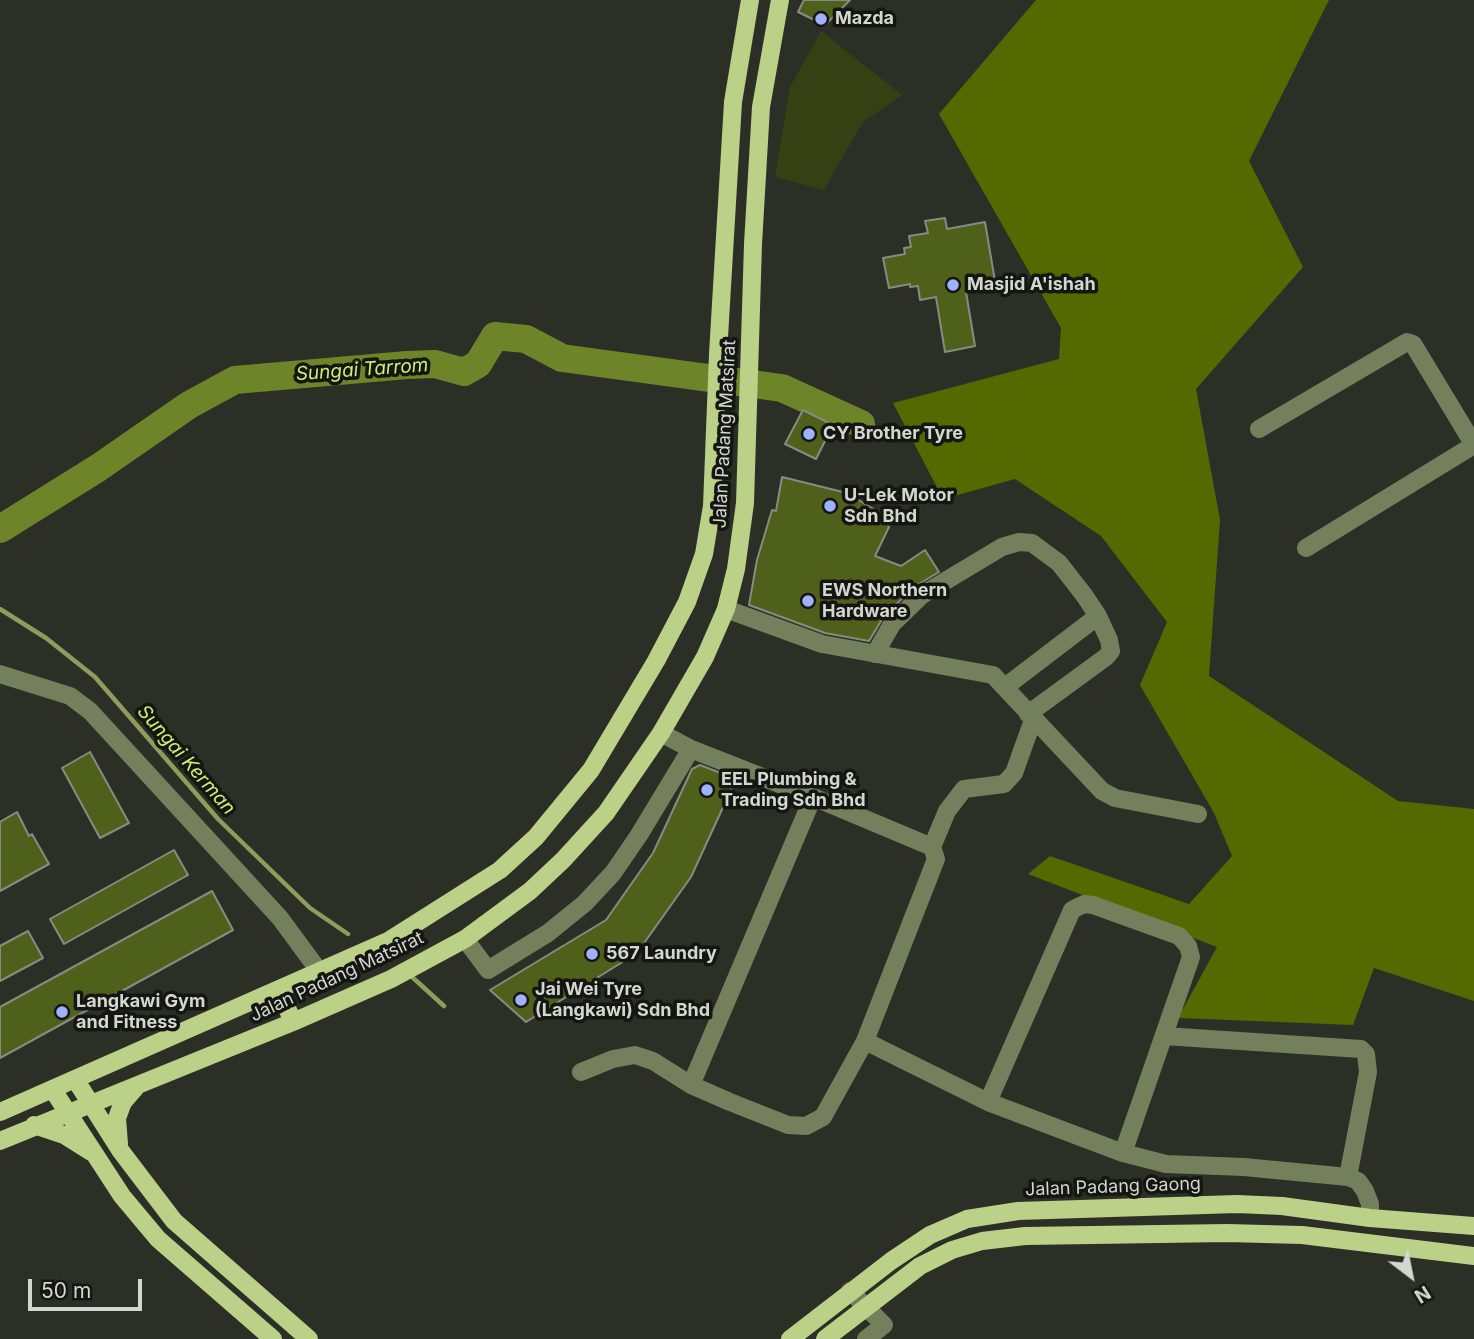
<!DOCTYPE html>
<style>
body{margin:0}
#map{position:relative;width:1474px;height:1339px;overflow:hidden;background:#2c2f26;font-family:Inter,sans-serif}
canvas{display:block}
.north{position:absolute;left:1376px;top:1241px;width:70px;height:70px;-webkit-text-stroke:5px #151612;paint-order:stroke;rotate:148deg;font-size:19px;font-weight:700;line-height:28px;text-align:center;color:#d4d6d0}
.north::after{content:'';display:block;margin:auto;width:24px;height:32px;background:#d4d6d0;clip-path:polygon(50% 0,100% 100%,50% 72%,0 100%)}
.scale{position:absolute;left:28px;top:1279px;width:114px;height:32px;box-sizing:border-box;border:4px solid #d4d6d0;border-top:0;padding-left:9px;font-size:21px;line-height:24px;white-space:nowrap;color:#d4d6d0;-webkit-text-stroke:5px #151612;paint-order:stroke}
</style>
<div id="map">
<canvas width="1474" height="1339"></canvas>
<div class="north">N</div>
<div class="scale">50 m</div>
</div>
<script>
const g = document.querySelector('canvas').getContext('2d');
g.lineJoin = 'round';
function fillPath(path, color) {
  g.fillStyle = color;
  g.fill(path, 'evenodd');
}
function toPath(rows) {
  const path = new Path2D();
  for (const r of rows) {
    path.moveTo(r[0], r[1]);
    for (let i = 2; i < r.length; i += 2) path.lineTo(r[i], r[i + 1]);
  }
  return path;
}
function stroke(path, color, width, dash) {
  g.strokeStyle = color;
  g.lineWidth = width;
  g.lineCap = dash ? 'butt' : 'round';
  g.setLineDash(dash || []);
  g.stroke(path);
}
function label(font, color, halo, rows, align = 'center') {
  g.font = font + ' Inter,sans-serif';
  g.lineWidth = 7;
  g.setLineDash([]);
  g.textBaseline = 'middle';
  g.strokeStyle = halo;
  g.fillStyle = color;
  for (const [text, x, y, turn = 0] of rows) {
    g.save();
    g.translate(x, y);
    g.rotate((+turn || 0) * Math.PI / 180);
    g.textAlign = isNaN(turn) ? turn : align;
    if (halo) g.strokeText(text, 0, 0);
    g.fillText(text, 0, 0);
    g.restore();
  }
}
const green = toPath([
 [821,31,902,95,862,123,824,190,775,177,790,87]
]);
const forest = toPath([
 [1036,0,1329,0,1249,161,1303,267,1196,389,1220,520,1209,676,1398,801,1474,809,1474,1001,1374,968,1353,1025,1178,1018,1217,947,1028,874,1050,856,1189,904,1232,856,1214,813,1140,685,1167,622,1101,536,1015,479,943,499,893,403,1059,359,1061,328,939,114]
]);
const stream = toPath([
 [0,609,46,638,95,677,218,819,310,908,348,934],
 [411,976,444,1006]
]);
const river = toPath([
 [0,529,98,468,189,405,235,380,407,365,435,364,464,372,478,364,495,336,526,339,562,358,782,388,861,424]
]);
const building = toPath([
 [804,0,850,0,825,25,798,12,804,0],
 [945,218,947,229,985,222,996,287,966,292,975,346,945,352,936,297,920,300,918,286,910,287,910,284,889,288,883,258,905,254,904,248,911,247,909,236,928,233,925,221,945,218],
 [803,410,833,425,816,459,785,444,803,410],
 [782,477,847,493,880,513,889,527,875,556,901,566,925,550,939,572,914,587,884,616,869,641,825,633,749,605,757,560,772,510,776,511,782,477],
 [90,752,129,823,100,838,62,768,90,752],
 [700,765,736,779,691,877,637,953,526,1022,490,990,606,920,653,853,692,769,700,765],
 [17,812,29,836,32,834,49,864,0,891,0,822,17,812],
 [174,850,188,875,64,944,50,919,174,850],
 [212,891,233,930,0,1058,0,1007,212,891],
 [28,931,43,958,0,981,0,946,28,931]
]);
const minor = toPath([
 [1259,429,1407,342,1413,344,1474,445,1306,548],
 [726,609,822,644,993,675,1102,791,1115,798,1198,814],
 [875,654,892,624,922,595,1002,547,1019,542,1032,543,1059,563,1084,595,1098,616,1109,640,1111,651,1106,657,1028,714],
 [0,674,70,696,90,711,280,918,319,971],
 [1005,687,1098,616],
 [691,749,813,797,932,847,936,859,865,1041,988,1102,1123,1153,1166,1164,1244,1167,1348,1177,1358,1181,1365,1191,1370,1204,1370,1218],
 [932,847,947,811,964,789,1004,784,1014,773,1033,720],
 [465,939,488,970,548,933,585,903,613,873,639,835,691,749,661,733],
 [1164,1036,1361,1049,1366,1054,1368,1072,1348,1177],
 [581,1072,613,1059,635,1055,653,1061,691,1085,730,1102,788,1125,806,1126,823,1117,865,1041],
 [691,1085,813,797],
 [988,1102,1072,910,1084,904,1093,905,1179,936,1188,946,1191,957,1123,1153],
 [850,1291,884,1325,866,1339]
]);
const major = toPath([
 [279,989,293,1022],
 [75,1079,120,1150,174,1221,309,1339],
 [53,1090,122,1196,158,1239,273,1339],
 [0,1112,388,941,500,870,536,837,591,770,656,661,687,602,704,554,712,506,718,354,733,102,750,0],
 [34,1125,64,1135,91,1152],
 [0,1141,293,1022,391,979,465,939,530,891,563,860,606,813,661,733,705,657,726,609,736,569,745,503,753,244,761,107,780,0],
 [119,1144,117,1118,123,1102,136,1087],
 [790,1339,891,1261,930,1235,967,1219,1018,1211,1237,1204,1282,1206,1370,1218,1474,1226],
 [825,1339,920,1266,952,1250,982,1241,1025,1236,1227,1233,1302,1235,1474,1256]
]);
const markers = [
 [821,19,7,"#9fb3fd"],
 [953,285,7,"#9fb3fd"],
 [809,434,7,"#9fb3fd"],
 [830,506,7,"#9fb3fd"],
 [808,601,7,"#9fb3fd"],
 [707,790,7,"#9fb3fd"],
 [592,954,7,"#9fb3fd"],
 [521,1000,7,"#9fb3fd"],
 [62,1012,7,"#9fb3fd"]
];
const poiNames = [
 ["Mazda",835,19],
 ["Masjid A'ishah",967,285],
 ["CY Brother Tyre",823,434],
 ["U-Lek Motor",844,496],
 ["Sdn Bhd",844,517],
 ["EWS Northern",822,591],
 ["Hardware",822,612],
 ["EEL Plumbing &",721,780],
 ["Trading Sdn Bhd",721,801],
 ["567 Laundry",606,954],
 ["Jai Wei Tyre",535,990],
 ["(Langkawi) Sdn Bhd",535,1011],
 ["Langkawi Gym",76,1002],
 ["and Fitness",76,1023]
];
const streetNames = [
 ["Jalan Padang Matsirat",725,434,-87],
 ["Jalan Padang Matsirat",337,977,-25],
 ["Jalan Padang Gaong",1113,1187,-2]
];
const waterNames = [
 ["Sungai Tarrom",362,370,-4],
 ["Sungai Kerman",186,760,49]
];
fillPath(green, '#364113');
fillPath(forest, '#556900');
stroke(stream, '#8d9d5b', 4.5);
stroke(river, '#6e8429', 28);
fillPath(building, '#4f601b');
stroke(building, '#888b81', 2);
stroke(minor, '#747f5c', 18);
stroke(major, '#bbd187', 18);
for (const [x, y, r, color] of markers) {
  const dot = new Path2D();
  dot.arc(x, y, r, 0, 2 * Math.PI);
  g.fillStyle = color;
  g.fill(dot);
  stroke(dot, '#151612', 2.5);
}
label('bold 18px', '#d4d6d0', '#151612', poiNames, 'left');
label('18px', '#d4d6d0', '#151612', streetNames);
label('italic 19px', '#ceee78', '#151612', waterNames);
</script>
